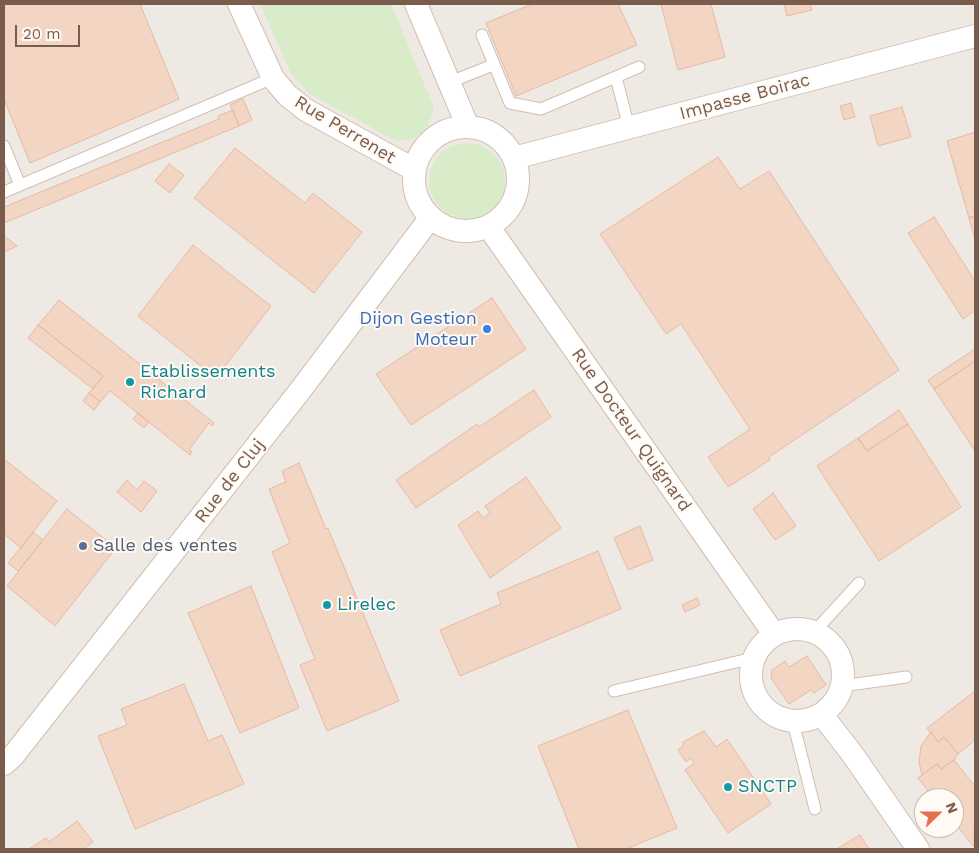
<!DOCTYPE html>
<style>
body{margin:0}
#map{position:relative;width:979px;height:853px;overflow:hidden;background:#fdf6ec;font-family:"Work Sans",sans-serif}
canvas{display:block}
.frame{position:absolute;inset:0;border:5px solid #7a5c4d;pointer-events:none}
.north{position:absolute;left:914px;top:788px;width:50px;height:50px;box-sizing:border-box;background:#fffaf3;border:1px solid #cabbb1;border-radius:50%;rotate:68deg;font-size:14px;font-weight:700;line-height:20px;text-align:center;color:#7a5c4d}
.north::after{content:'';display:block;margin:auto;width:18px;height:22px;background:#e76f51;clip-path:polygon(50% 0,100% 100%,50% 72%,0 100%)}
.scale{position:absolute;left:15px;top:25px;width:65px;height:22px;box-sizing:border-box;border:2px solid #7a5c4d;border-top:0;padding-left:6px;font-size:15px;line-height:18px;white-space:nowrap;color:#7a5c4d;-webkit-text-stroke:4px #fffaf3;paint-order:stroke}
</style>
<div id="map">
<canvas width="979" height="853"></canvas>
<div class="frame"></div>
<div class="north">N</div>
<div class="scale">20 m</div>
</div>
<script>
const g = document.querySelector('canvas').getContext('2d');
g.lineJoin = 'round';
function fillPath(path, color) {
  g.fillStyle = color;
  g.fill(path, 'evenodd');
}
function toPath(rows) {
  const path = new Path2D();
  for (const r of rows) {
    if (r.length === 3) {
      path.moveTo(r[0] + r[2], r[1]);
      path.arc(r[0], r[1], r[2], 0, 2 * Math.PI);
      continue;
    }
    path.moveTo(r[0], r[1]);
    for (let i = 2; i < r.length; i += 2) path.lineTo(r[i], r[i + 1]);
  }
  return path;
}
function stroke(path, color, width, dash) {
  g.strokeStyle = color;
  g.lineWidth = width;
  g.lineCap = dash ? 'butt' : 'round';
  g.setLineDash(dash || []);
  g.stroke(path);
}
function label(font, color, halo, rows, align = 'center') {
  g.font = font + ' "Work Sans",sans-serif';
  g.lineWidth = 4;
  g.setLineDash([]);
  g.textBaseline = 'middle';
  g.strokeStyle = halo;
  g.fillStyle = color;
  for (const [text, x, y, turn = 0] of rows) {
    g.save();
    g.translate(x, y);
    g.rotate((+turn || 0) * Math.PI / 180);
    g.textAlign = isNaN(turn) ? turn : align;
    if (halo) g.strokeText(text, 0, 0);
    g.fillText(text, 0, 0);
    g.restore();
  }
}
const industrial = toPath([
 [4,4,975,4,975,849,4,849],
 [924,798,954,798,954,828,924,828]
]);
const green = toPath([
 [260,4,391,4,434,108,427,129,411,140,396,141,310,94,292,76],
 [467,181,38]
]);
const building = toPath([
 [4,4,140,4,179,99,30,163,4,99,4,4],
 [532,4,618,4,637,45,516,96,486,23,532,4],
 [661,4,711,4,725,57,678,70,661,4],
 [784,4,810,4,812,10,787,16,784,4],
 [243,99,252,120,239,126,230,105,243,99],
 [851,103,855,117,844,120,840,106,851,103],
 [902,107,911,137,878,146,870,116,902,107],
 [233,110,239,126,4,223,4,207,219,119,218,116,233,110],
 [975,132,975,216,969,218,947,141,975,132],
 [235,148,305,203,313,193,362,232,314,293,194,198,235,148],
 [718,157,740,189,769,171,899,370,769,457,770,460,728,487,708,457,750,429,681,324,666,334,600,234,718,157],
 [169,164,184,175,170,193,155,181,169,164],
 [975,216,975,239,969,218,975,216],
 [934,217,975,281,975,310,963,319,908,233,934,217],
 [4,236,17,246,4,252,4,236],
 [193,245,271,306,216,378,138,316,193,245],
 [492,298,526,349,411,425,376,374,492,298],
 [59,300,214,423,212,426,209,423,189,450,192,452,190,455,110,391,100,402,89,393,103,376,38,325,59,300],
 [38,325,103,376,93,389,28,338,38,325],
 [975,349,975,361,934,389,928,380,975,349],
 [975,361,975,451,934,389,975,361],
 [534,390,551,417,416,508,396,480,477,424,479,427,534,390],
 [89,393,100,402,94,410,83,401,89,393],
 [899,410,908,424,867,451,858,438,899,410],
 [138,413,149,422,144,428,133,419,138,413],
 [908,424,961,507,879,561,817,466,858,438,867,451,908,424],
 [4,459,57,501,21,548,4,534,4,459],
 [299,463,326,529,328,528,399,701,327,731,300,665,315,659,272,552,290,543,269,489,286,482,282,471,299,463],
 [526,477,561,528,490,578,458,525,478,511,483,518,490,513,485,506,526,477],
 [127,480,137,490,144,481,157,491,141,512,117,492,127,480],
 [773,493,796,526,775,540,753,509,773,493],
 [67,509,116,548,55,626,7,586,67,509],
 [640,526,653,560,628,570,614,538,640,526],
 [33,532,43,540,18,571,8,563,33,532],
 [598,551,621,609,460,676,440,630,501,604,497,593,598,551],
 [251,586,299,708,240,733,188,613,251,586],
 [697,598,700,605,685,612,682,605,697,598],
 [807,656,826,685,814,693,811,690,789,704,771,678,772,670,785,661,789,667,807,656],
 [184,684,208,741,222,735,244,784,135,829,98,736,127,725,121,709,184,684],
 [975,691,975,740,958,754,944,737,938,742,927,728,975,691],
 [628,710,677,828,626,849,579,849,538,746,628,710],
 [704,731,716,747,727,739,771,804,728,833,685,770,694,763,691,758,686,762,678,750,683,746,683,742,704,731],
 [931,732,938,742,944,737,958,754,954,760,941,769,937,764,922,775,919,762,921,746,931,732],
 [954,760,975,786,974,847,954,822,954,798,934,798,918,778,937,764,941,769,954,760],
 [77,821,93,842,83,849,29,849,46,838,49,842,77,821],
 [860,835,869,849,837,849,860,835]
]);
const service = toPath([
 [482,35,510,103,541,109,639,67],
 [616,77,629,128],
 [450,82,493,65],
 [4,146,20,185],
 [4,192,273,78],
 [814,632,859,583],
 [842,686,906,677],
 [614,691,753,658],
 [793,722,815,809]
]);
const minor = toPath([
 [239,4,273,78,287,95,306,110,415,170],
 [416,4,468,127],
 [466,179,52],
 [514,158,975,36],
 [488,226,774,634],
 [797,675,46],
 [822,715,853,755,918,849],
 [4,764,13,756,299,392,431,217]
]);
const markers = [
 [487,329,5,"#3f7fe0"],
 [130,382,5,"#0f9aa8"],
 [83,546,5,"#5c6f8a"],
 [327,605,5,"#0f9aa8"],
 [728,787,5,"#0f9aa8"]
];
const streetNames = [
 ["Impasse Boirac",745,97,-15],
 ["Rue Perrenet",345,130,31],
 ["Rue Docteur Quignard",631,430,55],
 ["Rue de Cluj",230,481,-52]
];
const shopNames = [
 ["Dijon Gestion",477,319],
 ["Moteur",477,340]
];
const cultureNames = [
 ["Etablissements",140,372],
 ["Richard",140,393],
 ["Lirelec",337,605],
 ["SNCTP",738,787]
];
const serviceNames = [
 ["Salle des ventes",93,546]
];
fillPath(industrial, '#efe9e4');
fillPath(green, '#d8ecc9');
fillPath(building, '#f3d5c3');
stroke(building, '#e6bba3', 1);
stroke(service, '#d1beb0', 13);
stroke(minor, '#d1beb0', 24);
stroke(service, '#fff', 11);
stroke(minor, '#fff', 22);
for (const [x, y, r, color] of markers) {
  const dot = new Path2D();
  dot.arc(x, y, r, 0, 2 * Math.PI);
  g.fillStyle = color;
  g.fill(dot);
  stroke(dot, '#fffaf3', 2);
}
label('18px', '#7a5c4d', '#fffaf3', streetNames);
label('18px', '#366cbe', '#fffaf3', shopNames, 'right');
label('18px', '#0d838f', '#fffaf3', cultureNames, 'left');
label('18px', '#4e5e75', '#fffaf3', serviceNames, 'left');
</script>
